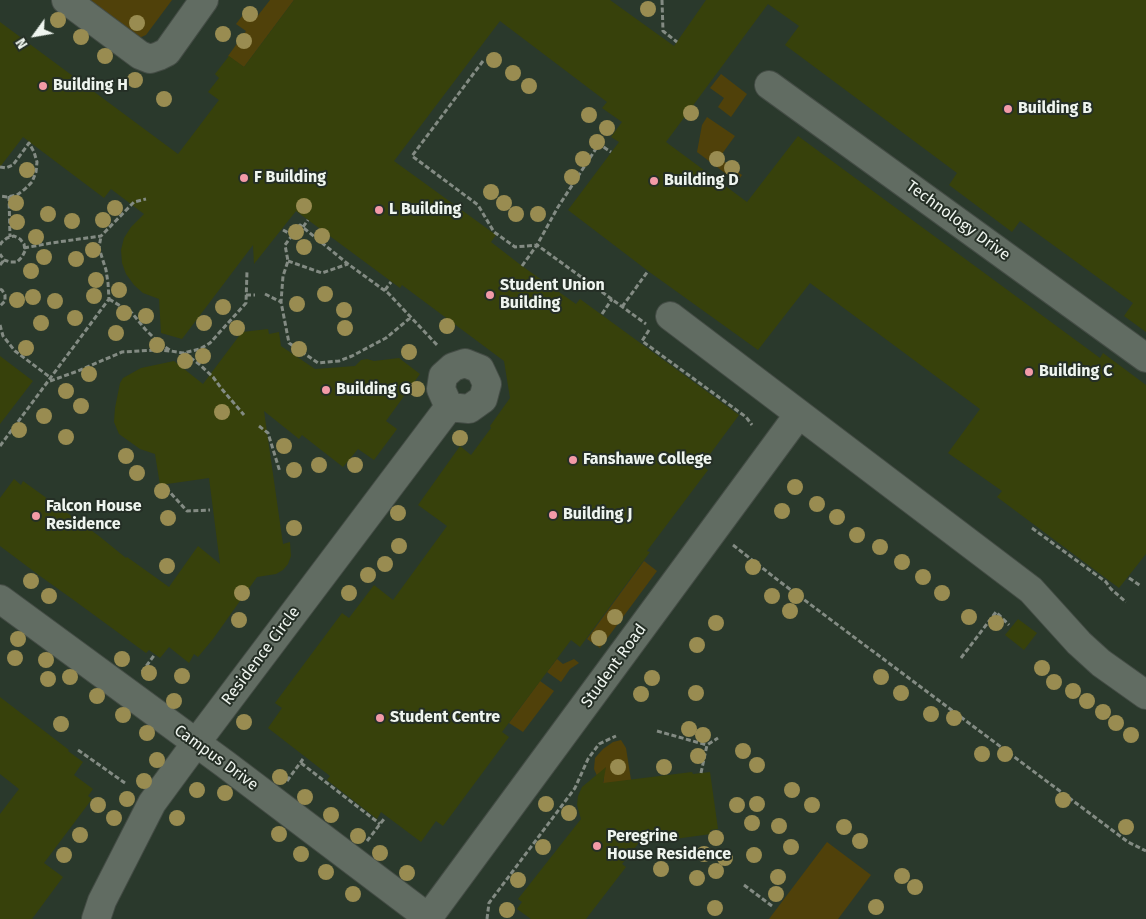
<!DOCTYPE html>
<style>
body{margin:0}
#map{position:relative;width:1146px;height:919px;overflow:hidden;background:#252f26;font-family:"Fira Sans",sans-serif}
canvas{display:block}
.north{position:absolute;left:10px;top:10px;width:50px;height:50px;-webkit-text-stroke:4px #252f26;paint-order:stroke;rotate:238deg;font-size:14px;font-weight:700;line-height:20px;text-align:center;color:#eff5ef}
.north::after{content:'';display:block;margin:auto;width:18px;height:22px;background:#eff5ef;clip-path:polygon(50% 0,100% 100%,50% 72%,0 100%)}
</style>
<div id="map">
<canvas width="1146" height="919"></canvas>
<div class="north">N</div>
</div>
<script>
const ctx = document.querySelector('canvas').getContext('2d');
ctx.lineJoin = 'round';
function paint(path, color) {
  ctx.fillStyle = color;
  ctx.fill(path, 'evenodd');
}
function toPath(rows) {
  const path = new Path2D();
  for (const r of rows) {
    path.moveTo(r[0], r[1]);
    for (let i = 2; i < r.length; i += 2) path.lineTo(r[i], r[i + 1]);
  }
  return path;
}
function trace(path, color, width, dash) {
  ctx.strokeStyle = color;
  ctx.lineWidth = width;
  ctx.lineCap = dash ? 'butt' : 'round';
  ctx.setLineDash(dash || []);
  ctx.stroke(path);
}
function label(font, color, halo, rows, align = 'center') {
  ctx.font = font + ' "Fira Sans",sans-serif';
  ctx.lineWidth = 4;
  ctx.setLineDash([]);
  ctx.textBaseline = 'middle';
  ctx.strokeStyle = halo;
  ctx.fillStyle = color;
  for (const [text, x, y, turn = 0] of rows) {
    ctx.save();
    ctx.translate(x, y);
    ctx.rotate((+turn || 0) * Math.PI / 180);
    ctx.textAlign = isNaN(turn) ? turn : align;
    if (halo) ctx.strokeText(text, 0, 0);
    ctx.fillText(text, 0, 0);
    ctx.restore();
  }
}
paint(toPath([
 [0,0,1146,0,1146,919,0,919]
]), '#2a392c');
paint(toPath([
 [89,0,172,0,146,35,139,38],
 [270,0,294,0,244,67,228,56,246,31,236,24,246,11,256,18],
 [721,74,747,94,731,117,718,107,724,98,710,88],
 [707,117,735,136,719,158,742,175,737,182,697,152,702,125],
 [644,561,657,571,600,648,587,639],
 [557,659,563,664,574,659,579,663,570,669,561,682,547,672],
 [540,681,554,691,523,732,509,723],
 [621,740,626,748,631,780,603,784,604,778,598,778,594,769,595,758,603,749,613,742],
 [827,842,871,875,838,919,769,919]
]), '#50410a');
paint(toPath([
 [294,0,610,0,674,46,706,0,1146,0,1146,332,1124,316,1133,303,1020,221,1012,232,949,185,957,173,785,45,799,26,768,4,666,142,747,202,798,136,1100,358,1103,353,1146,385,1146,554,1119,588,997,497,1002,491,948,453,980,409,810,283,758,350,648,271,568,210,619,142,611,137,622,122,602,108,607,102,500,21,394,161,496,235,491,242,522,266,576,304,580,299,739,415,702,465,708,470,647,551,650,552,580,647,571,640,502,732,509,737,443,826,436,821,421,842,381,812,377,819,327,780,330,776,268,728,282,708,275,703,342,613,349,618,374,585,393,600,447,526,418,505,460,446,471,455,491,428,490,426,510,398,504,361,402,285,400,288,296,211,254,264,253,245,182,339,161,333,159,299,143,293,134,285,126,274,122,263,121,250,124,238,131,227,144,214,111,189,104,198,23,137,0,167,0,22,178,154,219,100,208,92,219,78,215,74,229,56,244,67],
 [268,329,269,334,279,332,281,346,315,369,355,366,361,360,367,359,374,361,399,358,420,374,386,421,397,429,374,460,358,449,343,467,302,435,299,439,264,411,283,544,290,542,291,556,288,564,283,570,276,574,257,577,213,639,198,657,194,654,189,663,169,647,160,658,149,650,146,653,75,601,40,576,0,546,0,498,14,479,21,485,23,481,99,536,126,558,127,557,169,587,198,546,220,564,209,478,160,485,155,454,140,449,119,434,114,422,115,408,120,383,123,378,141,368,174,361,203,384,242,332],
 [0,356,33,381,0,424],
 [1018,619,1037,633,1024,650,1005,635],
 [0,697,69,750,68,751,83,762,74,775,93,789,88,796,92,799,44,863,63,877,32,919,0,919,0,814,19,789,0,774],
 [606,767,603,783,692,772,693,774,710,772,718,829,710,830,711,834,638,844,622,864,626,867,586,919,531,919,517,909,522,902,518,899,581,819,577,805,578,796,582,787]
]), '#37410b');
const minor = toPath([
 [66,0,140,55,150,59,159,56,167,52,204,0],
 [769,85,1146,358],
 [670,316,1031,590,1079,643,1101,663,1146,695],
 [0,599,225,764,430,919],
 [428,918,799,414],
 [96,919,102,901,152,803,196,743,449,407,469,409,483,399,487,384,480,369,465,363,453,367,443,376,441,389,449,407]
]);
trace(minor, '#444c45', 30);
trace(toPath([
 [662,0,663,31,677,42],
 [483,61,412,156,478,205,494,232,515,247,537,245,646,324],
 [0,167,6,168,13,165,29,143,34,152,37,162,36,172,32,182,25,189,17,195,7,197,0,196],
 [9,196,10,237],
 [303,227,308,220],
 [283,230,292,235],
 [0,245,2,242,7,238,14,236,20,239,24,244,25,251,22,257,17,262,10,262,4,260,0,254],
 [24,248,51,243,101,236,134,202,146,199],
 [288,261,322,273,348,264],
 [0,265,4,260],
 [522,266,537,245,558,207,599,144,611,152],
 [0,289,2,290,5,295,5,301,0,306],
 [385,290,391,282],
 [265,294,281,302],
 [246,295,255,295],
 [109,299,132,313,145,329,157,341,171,351,183,353,200,349,210,343,246,303,247,271],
 [622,307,648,271],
 [602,314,612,299],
 [410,318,386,338,352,356,339,361,318,363,289,343,281,302,283,276,288,261,285,245,300,225,348,264,388,293,438,346],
 [0,325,3,336,15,351,51,378],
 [649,330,642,341,746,417,752,425],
 [184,353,199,364,213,377,221,388,244,415],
 [50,381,78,371,122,352,156,350,170,351],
 [259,426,268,433,280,472],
 [0,446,109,299,108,283,106,270,99,248,101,236],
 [166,488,187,511,210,510],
 [1032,528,1106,582,1111,589,1126,602],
 [733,545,779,581,1128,842,1146,851],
 [1129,578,1141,586],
 [961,658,996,612,1009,625],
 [142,672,155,654],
 [657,731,707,745],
 [78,750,125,783],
 [301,763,380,824],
 [701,773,707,745,718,738],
 [287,781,303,759],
 [367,841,384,819],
 [744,885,772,906],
 [487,919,489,903,575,788,588,759,599,744,616,736]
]), '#838b83', 3, [5, 2.5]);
trace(minor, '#616c62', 28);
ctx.fillStyle = '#998c51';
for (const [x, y] of [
 [648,9],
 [250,14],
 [58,20],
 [137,23],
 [223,34],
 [81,37],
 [244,41],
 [105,56],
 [494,60],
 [513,73],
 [135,80],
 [529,86],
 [164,99],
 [691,113],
 [589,115],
 [607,128],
 [597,142],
 [583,159],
 [717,159],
 [732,168],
 [27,170],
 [572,177],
 [491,192],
 [16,203],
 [504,203],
 [304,206],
 [115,208],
 [48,214],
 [516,214],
 [538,214],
 [103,220],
 [72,221],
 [17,222],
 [296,232],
 [322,236],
 [36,237],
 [304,247],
 [93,250],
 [44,257],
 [76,259],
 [31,271],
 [96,280],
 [119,290],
 [325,294],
 [94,296],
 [33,297],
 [17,300],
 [55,301],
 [297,304],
 [223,307],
 [344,310],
 [124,313],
 [146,316],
 [75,318],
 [41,323],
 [204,323],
 [447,326],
 [237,328],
 [345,328],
 [116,333],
 [157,345],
 [26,348],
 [299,349],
 [409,352],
 [203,356],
 [185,361],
 [89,374],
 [417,389],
 [66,391],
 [81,406],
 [222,412],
 [44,416],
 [19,430],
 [66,437],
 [460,438],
 [284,446],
 [126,456],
 [319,465],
 [355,465],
 [294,470],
 [137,473],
 [795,487],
 [162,491],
 [817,504],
 [782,511],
 [398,513],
 [837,517],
 [168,518],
 [294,528],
 [857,535],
 [399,546],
 [880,547],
 [902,562],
 [385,564],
 [167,566],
 [753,567],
 [368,575],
 [923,577],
 [31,581],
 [242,593],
 [349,593],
 [942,593],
 [49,596],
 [772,596],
 [796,596],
 [790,611],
 [615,617],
 [969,617],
 [239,620],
 [716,623],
 [996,623],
 [599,638],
 [18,639],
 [697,645],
 [15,658],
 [122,659],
 [46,660],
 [1042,668],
 [149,673],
 [182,676],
 [70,677],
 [881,677],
 [652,678],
 [48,679],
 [1054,682],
 [1073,691],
 [696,693],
 [901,693],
 [641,694],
 [97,696],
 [174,701],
 [1087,701],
 [1103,712],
 [931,714],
 [123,715],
 [954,718],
 [244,722],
 [1116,723],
 [61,724],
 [689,729],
 [147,733],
 [703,735],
 [1131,735],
 [743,751],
 [982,754],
 [1005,754],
 [698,756],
 [157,760],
 [757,765],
 [618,767],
 [664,767],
 [280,777],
 [144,781],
 [197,790],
 [792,790],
 [225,793],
 [305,797],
 [127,799],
 [1063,800],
 [546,804],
 [757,804],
 [98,805],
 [737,805],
 [812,805],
 [569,813],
 [331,815],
 [114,818],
 [177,818],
 [752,823],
 [779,826],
 [844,827],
 [1126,827],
 [279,834],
 [80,835],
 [358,836],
 [716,838],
 [860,841],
 [543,847],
 [791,847],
 [380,853],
 [301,854],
 [704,854],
 [64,855],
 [754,855],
 [725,858],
 [661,869],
 [716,871],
 [326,872],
 [407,873],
 [902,876],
 [778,877],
 [697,878],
 [518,880],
 [915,887],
 [353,894],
 [776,894],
 [876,907],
 [715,908],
 [507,910]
]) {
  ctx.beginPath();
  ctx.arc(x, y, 8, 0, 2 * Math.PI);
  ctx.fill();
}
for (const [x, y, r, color] of [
 [43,86,5,"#f39aa8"],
 [1008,109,5,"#f39aa8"],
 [244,178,5,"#f39aa8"],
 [654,181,5,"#f39aa8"],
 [379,210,5,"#f39aa8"],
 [490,295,5,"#f39aa8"],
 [1029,372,5,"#f39aa8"],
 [326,390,5,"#f39aa8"],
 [573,460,5,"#f39aa8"],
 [553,515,5,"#f39aa8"],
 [36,516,5,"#f39aa8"],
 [380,718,5,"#f39aa8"],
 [597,846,5,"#f39aa8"]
]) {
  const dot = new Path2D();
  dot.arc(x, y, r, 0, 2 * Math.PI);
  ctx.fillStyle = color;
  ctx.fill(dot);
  trace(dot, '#252f26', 2);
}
label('bold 16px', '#eff5ef', '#252f26', [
 ["Building H",53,86],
 ["Building B",1018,109],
 ["F Building",254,178],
 ["Building D",664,181],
 ["L Building",389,210],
 ["Student Union",500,286],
 ["Building",500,304],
 ["Building C",1039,372],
 ["Building G",336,390],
 ["Fanshawe College",583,460],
 ["Falcon House",46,507],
 ["Residence",46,525],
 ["Building J",563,515],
 ["Student Centre",390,718],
 ["Peregrine",607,837],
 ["House Residence",607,855]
], 'left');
label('16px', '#eff5ef', '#252f26', [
 ["Technology Drive",958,221,36],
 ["Residence Circle",261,656,-53],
 ["Student Road",614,666,-54],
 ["Campus Drive",216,758,36]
]);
</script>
